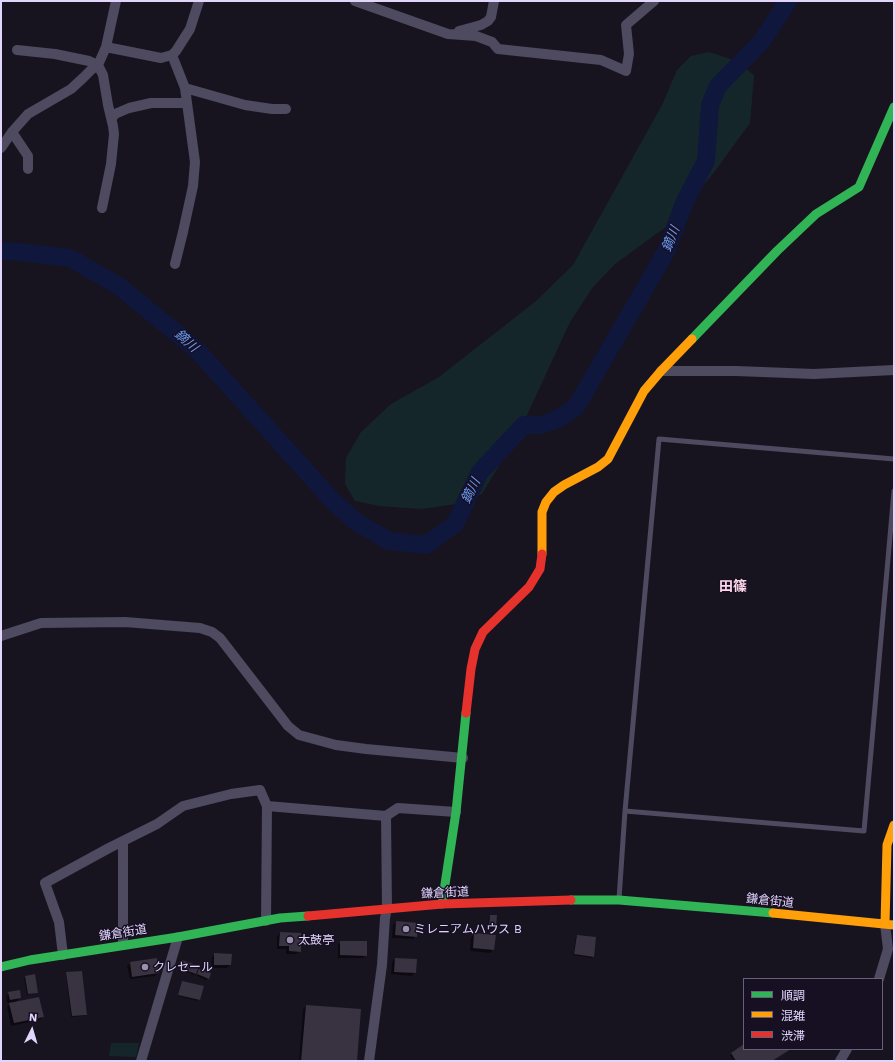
<!DOCTYPE html>
<meta charset="utf-8">
<style>
body{margin:0}
#map{position:relative;width:895px;height:1062px;overflow:hidden;background:#18141f;font-family:"Work Sans","Noto Sans JP",sans-serif}
canvas{display:block}
.frame{position:absolute;inset:0;border:2px solid #e1d5fc;pointer-events:none}
.legend{position:absolute;left:743px;top:978px;width:140px;height:72px;box-sizing:border-box;background:#171023;border:1px solid #685f7a;margin:0;padding:5px 7px;list-style:none;font-size:12px;color:#e1d5fc}
.legend li{display:flex;align-items:center;gap:8px;height:20px}
.legend b{width:20px;border:1px solid #685f7a}
.north{position:absolute;left:12px;top:1010px;width:40px;height:40px;-webkit-text-stroke:3px #171023;paint-order:stroke;rotate:5deg;font-size:11px;font-weight:700;line-height:16px;text-align:center;color:#e1d5fc}
.north::after{content:'';display:block;margin:auto;width:14px;height:18px;background:#e1d5fc;clip-path:polygon(50% 0,100% 100%,50% 72%,0 100%)}
</style>
<div id="map">
<canvas width="895" height="1062"></canvas>
<div class="frame"></div>
<ul class="legend">
<li><b style="height:5px;background:#30b455"></b>順調</li>
<li><b style="height:5px;background:#ff9f0a"></b>混雑</li>
<li><b style="height:5px;background:#e5322d"></b>渋滞</li>
</ul>
<div class="north">N</div>
</div>
<script>
const ctx = document.querySelector('canvas').getContext('2d');
ctx.lineJoin = 'round';
function paint(path, color) {
  ctx.fillStyle = color;
  ctx.fill(path, 'evenodd');
}
function toPath(rows) {
  const path = new Path2D();
  for (const r of rows) {
    path.moveTo(r[0], r[1]);
    for (let i = 2; i < r.length; i += 2) path.lineTo(r[i], r[i + 1]);
  }
  return path;
}
function trace(path, color, width, dash) {
  ctx.strokeStyle = color;
  ctx.lineWidth = width;
  ctx.lineCap = dash ? 'butt' : 'round';
  ctx.setLineDash(dash || []);
  ctx.stroke(path);
}
function label(font, color, halo, rows, align = 'center') {
  ctx.font = font + ' "Work Sans","Noto Sans JP",sans-serif';
  ctx.lineWidth = 3;
  ctx.setLineDash([]);
  ctx.textBaseline = 'middle';
  ctx.strokeStyle = halo;
  ctx.fillStyle = color;
  for (const [text, x, y, turn = 0] of rows) {
    ctx.save();
    ctx.translate(x, y);
    ctx.rotate((+turn || 0) * Math.PI / 180);
    ctx.textAlign = isNaN(turn) ? turn : align;
    if (halo) ctx.strokeText(text, 0, 0);
    ctx.fillText(text, 0, 0);
    ctx.restore();
  }
}
paint(toPath([
 [709,52,736,61,754,75,750,123,715,171,674,221,615,264,593,287,570,322,521,428,482,494,456,504,421,509,380,506,355,501,345,484,346,458,361,432,391,404,439,377,485,341,536,301,573,265,662,105,677,70,691,56],
 [111,1043,139,1043,136,1057,109,1056]
]), '#15262b');
paint(toPath([
 [490,916,495,927,494,928,488,928,489,917],
 [396,922,416,936,413,939,392,938,393,925],
 [280,933,300,951,296,954,286,954,286,949,277,949,277,936],
 [474,934,493,950,490,953,470,951,471,938],
 [577,936,593,956,592,958,573,955,576,937],
 [341,942,366,955,363,958,338,958,338,945],
 [215,954,231,955,230,965,227,968,211,968,212,957],
 [395,959,415,972,412,976,391,974,392,962],
 [131,963,158,972,155,976,130,979,127,966],
 [181,963,196,974,194,975,179,969],
 [198,971,208,978,206,980,197,976],
 [67,973,86,1014,85,1016,71,1017,66,975],
 [25,977,36,992,35,993,27,995,24,978],
 [182,982,202,987,198,1001,178,996],
 [9,993,20,998,15,1003,43,1017,40,1020,11,1026,7,1007,12,1002,7,1003,6,996],
 [306,1006,356,1061,299,1061,303,1009],
 [744,1045,744,1049,790,1049,771,1061,734,1061,730,1055]
]), '#0007');
trace(toPath([
 [1,251,20,252,70,258,119,286,197,350,332,500,355,521,389,541,426,545,455,524,480,472,524,425,541,425,558,419,576,407,666,252,685,201,706,161,710,105,718,86,762,41,788,1]
]), '#0f173c', 18);
paint(toPath([
 [490,915,497,915,496,927,489,927],
 [396,921,418,923,417,937,395,935],
 [280,932,301,933,301,952,289,951,289,946,279,946],
 [474,933,496,935,494,950,473,948],
 [577,935,596,937,594,957,574,954],
 [340,941,367,941,367,956,340,955],
 [214,953,232,954,231,965,214,965],
 [157,958,159,973,132,977,130,962],
 [395,958,417,959,416,973,394,972],
 [182,960,199,966,196,974,179,968],
 [199,969,211,973,209,979,197,974],
 [82,971,87,1015,72,1016,66,972],
 [35,974,38,993,28,994,25,976],
 [182,981,204,986,200,1000,178,995],
 [20,990,21,998,10,1000,8,992],
 [39,997,44,1017,14,1023,9,1003],
 [306,1005,361,1009,357,1061,301,1061],
 [744,1044,744,1049,791,1049,772,1061,736,1061,731,1053]
]), '#383241');
trace(toPath([
 [625,811,864,831,894,491],
 [619,899,625,811,659,439,894,459]
]), '#4e4a5f', 5);
trace(toPath([
 [355,1,448,34,476,36,492,42,498,49,601,60,626,71,629,54,626,25,654,1],
 [459,31,481,25,488,21,491,17,494,1],
 [106,47,161,58,172,55,176,51,190,29,199,1],
 [17,50,55,54,89,61,98,65,103,75,108,105,113,126,114,134,111,164,102,208],
 [172,55,185,88,195,162,193,186,183,232,175,264],
 [185,88,245,105,272,109,286,109],
 [112,118,115,114,129,108,151,103,187,103],
 [12,132,28,156,28,169],
 [1,148,12,132,28,114,71,89,83,78,91,70,98,65,106,47,116,1],
 [661,371,736,371,814,374,894,370],
 [1,636,41,623,125,622,200,628,212,632,220,638,288,726,299,735,336,745,366,749,463,758],
 [123,841,123,945],
 [266,921,267,806],
 [63,955,59,922,45,883,109,848,157,824,183,806,231,794,260,790,267,806,386,816],
 [879,979,888,949,885,924],
 [141,1061,178,937],
 [369,1061,382,965,385,918,387,908,386,816,398,808,456,812],
 [840,1061,847,1049]
]), '#4e4a5f', 10);
trace(toPath([
 [692,339,777,251,816,214,859,187,894,107],
 [571,900,619,900,773,913],
 [442,904,456,812,466,713],
 [1,967,30,960,178,937,280,918,308,916]
]), '#30b455', 9);
trace(toPath([
 [542,554,542,512,546,502,554,492,564,485,598,467,608,459,644,391,661,371,692,339],
 [773,913,894,925],
 [885,924,887,845,894,825]
]), '#ff9f0a', 9);
trace(toPath([
 [466,713,471,669,475,649,483,632,529,587,540,569,542,554],
 [308,916,442,904,571,900]
]), '#e5322d', 9);
for (const [x, y, r, color] of [
 [406,929,4,"#9b91af"],
 [290,940,4,"#9b91af"],
 [145,967,4,"#9b91af"]
]) {
  const dot = new Path2D();
  dot.arc(x, y, r, 0, 2 * Math.PI);
  ctx.fillStyle = color;
  ctx.fill(dot);
  trace(dot, '#171023', 1.5);
}
label('12px', '#e1d5fc', '#171023', [
 ["鎌倉街道",445,893,-3],
 ["鎌倉街道",770,901,6],
 ["鎌倉街道",123,933,-9]
]);
label('12px', '#e1d5fc', '#171023', [
 ["ミレニアムハウス B",414,929],
 ["太鼓亭",298,940],
 ["クレセール",153,967]
], 'left');
label('italic 13px', '#6b9cf4', '#171023', [
 ["鏑川",671,239,-68],
 ["鏑川",186,341,41],
 ["鏑川",471,491,-64]
]);
label('bold 14px', '#fcd7e8', '#171023', [
 ["田篠",733,587]
]);
</script>
